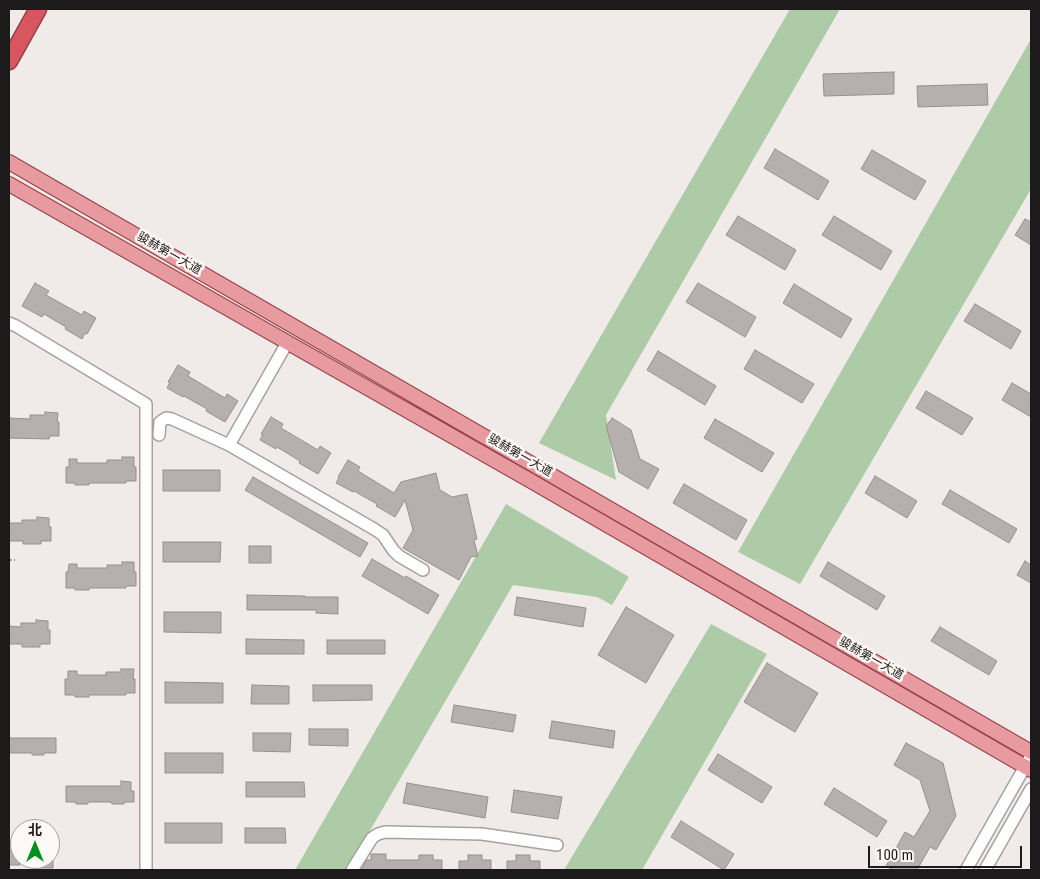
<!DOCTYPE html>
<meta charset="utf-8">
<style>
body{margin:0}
#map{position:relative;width:1040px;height:879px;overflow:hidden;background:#f0ebe9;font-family:"Roboto Condensed","Noto Sans SC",sans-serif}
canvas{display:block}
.frame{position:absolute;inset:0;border:10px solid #1c1a1a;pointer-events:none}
.north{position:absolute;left:10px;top:819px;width:50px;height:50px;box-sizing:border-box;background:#fef9f6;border:1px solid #a4a09e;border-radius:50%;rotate:0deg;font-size:14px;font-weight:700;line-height:20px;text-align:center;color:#1c1a1a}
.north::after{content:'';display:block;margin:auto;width:18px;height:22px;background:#039022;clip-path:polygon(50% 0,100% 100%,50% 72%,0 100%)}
.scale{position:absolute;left:868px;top:846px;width:154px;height:22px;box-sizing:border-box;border:2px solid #1c1a1a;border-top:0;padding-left:6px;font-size:15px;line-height:18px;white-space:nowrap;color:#1c1a1a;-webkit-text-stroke:4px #fef9f6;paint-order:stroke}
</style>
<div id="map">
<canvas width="1040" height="879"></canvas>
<div class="frame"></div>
<div class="north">北</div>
<div class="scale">100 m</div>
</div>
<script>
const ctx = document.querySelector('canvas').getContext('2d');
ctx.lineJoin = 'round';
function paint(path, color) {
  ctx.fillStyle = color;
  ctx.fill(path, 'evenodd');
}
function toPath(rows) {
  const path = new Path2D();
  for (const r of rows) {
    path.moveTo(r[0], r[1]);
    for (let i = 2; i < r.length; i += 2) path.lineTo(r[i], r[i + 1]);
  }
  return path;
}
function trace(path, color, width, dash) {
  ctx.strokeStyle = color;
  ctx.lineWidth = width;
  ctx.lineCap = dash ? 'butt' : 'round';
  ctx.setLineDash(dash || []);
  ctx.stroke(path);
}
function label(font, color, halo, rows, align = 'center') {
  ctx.font = font + ' "Roboto Condensed","Noto Sans SC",sans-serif';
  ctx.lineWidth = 5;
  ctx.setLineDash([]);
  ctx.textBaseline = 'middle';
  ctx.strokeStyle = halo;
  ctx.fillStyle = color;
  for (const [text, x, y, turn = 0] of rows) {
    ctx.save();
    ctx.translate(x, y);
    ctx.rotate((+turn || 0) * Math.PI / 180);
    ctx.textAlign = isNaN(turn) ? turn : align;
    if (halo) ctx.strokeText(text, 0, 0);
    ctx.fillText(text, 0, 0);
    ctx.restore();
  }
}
paint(toPath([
 [790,9,840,9,606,415,616,480,539,443],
 [1031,39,1031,189,800,584,738,552],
 [506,504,629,577,612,605,597,597,513,585,347,870,295,870],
 [711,624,767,654,642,870,564,870]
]), '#aecba7');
const building = toPath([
 [894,72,894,94,824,96,823,74,894,72],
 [987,84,988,105,918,107,917,86,987,84],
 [775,149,829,181,818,200,764,168,775,149],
 [872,150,926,181,915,200,861,169,872,150],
 [738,216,796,250,785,270,726,235,738,216],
 [834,216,892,251,881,270,822,235,834,216],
 [1025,219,1031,222,1031,245,1015,235,1025,219],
 [35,283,49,291,46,295,82,315,84,311,96,318,87,334,85,333,82,339,65,329,66,327,44,314,42,317,22,306,35,283],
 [698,283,756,317,745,337,686,302,698,283],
 [794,284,852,319,841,338,783,303,794,284],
 [975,304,1021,331,1011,349,964,321,975,304],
 [755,350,814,384,802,403,744,369,755,350],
 [658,351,716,386,705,405,647,370,658,351],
 [178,365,190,372,188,376,225,398,227,394,238,401,225,422,206,411,207,409,184,396,183,397,167,388,170,382,168,382,178,365],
 [1012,383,1031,394,1031,417,1002,400,1012,383],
 [926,391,973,418,962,435,916,408,926,391],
 [45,412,58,413,57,422,59,422,59,436,50,436,49,439,9,438,9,418,30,419,30,415,45,415,45,412],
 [271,417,283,424,281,428,318,450,320,446,331,453,318,474,299,463,300,461,277,447,276,449,260,440,263,434,261,434,271,417],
 [612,418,631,430,640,459,659,469,648,489,619,472,606,426,612,418],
 [715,419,774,453,762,472,704,438,715,419],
 [122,457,134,457,134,467,136,467,136,481,126,481,126,483,89,483,89,485,75,485,75,483,66,483,66,467,69,467,69,459,77,459,77,463,107,463,107,460,122,460,122,457],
 [348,460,360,467,358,471,394,493,401,482,436,473,440,490,452,497,467,494,477,539,474,540,478,556,471,557,459,580,403,548,413,530,405,500,395,517,376,506,377,504,354,491,353,492,336,483,339,478,338,477,348,460],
 [163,470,220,470,220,491,163,491,163,470],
 [875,476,917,501,907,518,865,493,875,476],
 [253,477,368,543,360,557,245,490,253,477],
 [684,484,747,520,736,540,673,503,684,484],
 [950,490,1017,529,1009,543,942,504,950,490],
 [37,517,49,518,49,527,51,527,51,541,41,541,41,544,23,544,23,541,9,541,9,523,22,523,22,520,37,520,37,517],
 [163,542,221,542,220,562,163,562,163,542],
 [249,546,271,546,271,563,249,563,249,546],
 [372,559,405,578,406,576,439,595,428,614,362,576,372,559],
 [1025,561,1031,565,1031,583,1017,575,1025,561],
 [122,562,134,562,134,572,136,572,136,586,126,586,126,588,89,588,89,590,75,590,75,588,66,588,66,572,68,572,69,564,77,564,77,568,107,568,107,565,122,565,122,562],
 [828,562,885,596,877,610,820,576,828,562],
 [247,595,305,596,305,597,338,597,338,614,316,613,316,610,247,610,247,595],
 [517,597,586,608,583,627,514,615,517,597],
 [626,607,674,635,646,683,598,655,626,607],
 [164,612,221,612,221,633,164,632,164,612],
 [36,620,48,621,48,630,50,630,50,644,40,644,40,647,22,647,22,644,9,644,9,626,21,627,21,623,36,623,36,620],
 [940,627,997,661,989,675,931,641,940,627],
 [246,639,304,640,304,654,246,654,246,639],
 [327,640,385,640,385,654,327,654,327,640],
 [767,663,818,693,795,732,744,702,767,663],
 [121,669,134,669,133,679,135,679,135,693,126,693,126,695,89,695,89,697,75,697,75,695,65,695,65,679,68,679,68,671,77,671,77,675,106,675,106,672,121,672,121,669],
 [165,682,223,683,223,703,165,703,165,682],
 [252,685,289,686,289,704,251,704,252,685],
 [313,685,372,685,372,700,313,701,313,685],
 [454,705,516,715,513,732,451,722,454,705],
 [552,721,615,731,613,748,549,738,552,721],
 [309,729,348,729,348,746,309,745,309,729],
 [253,733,291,733,290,752,253,751,253,733],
 [9,738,56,738,56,753,44,753,44,755,32,755,32,753,9,753,9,738],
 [906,743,943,763,956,816,936,850,930,847,917,870,893,870,886,866,905,832,914,837,930,811,920,780,894,765,906,743],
 [165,753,223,753,223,773,165,773,165,753],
 [718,754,772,787,762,803,708,770,718,754],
 [121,781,131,782,131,791,134,791,134,802,124,802,124,804,112,804,111,802,88,802,88,804,76,804,76,802,66,802,66,786,121,786,121,781],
 [246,782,304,782,305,797,246,797,246,782],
 [407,783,488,797,485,818,403,803,407,783],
 [834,788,887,821,877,837,824,804,834,788],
 [514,790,562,797,558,819,511,812,514,790],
 [681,821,734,854,724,870,671,837,681,821],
 [165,823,222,823,222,843,165,843,165,823],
 [245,828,285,828,286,843,245,843,245,828],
 [9,846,20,846,20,865,9,865,9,846],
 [371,854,386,854,386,860,419,860,419,855,433,855,433,860,442,860,442,870,362,870,362,868,367,860,371,860,371,854],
 [468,855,482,855,482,860,491,860,491,870,459,870,459,861,468,861,468,855],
 [516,855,530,855,530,861,540,861,540,870,507,870,507,861,516,861,516,855],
 [32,859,53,859,53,868,32,868,32,859]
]);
paint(building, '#b5b0ae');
trace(building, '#95908e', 1);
const minor = toPath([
 [9,323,16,326,146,404,146,870],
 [159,435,160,422,166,418,172,419,229,445,287,343],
 [229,445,374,529,383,535,393,550,399,556,423,570],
 [352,870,372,838,378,834,385,832,482,834,557,845],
 [966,870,1031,756],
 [985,870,1031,789]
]);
const major = toPath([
 [9,162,1031,752],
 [9,184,531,481,1031,770]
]);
const highway = toPath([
 [9,61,38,9]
]);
trace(minor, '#a6a2a0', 14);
trace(major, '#964148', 16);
trace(highway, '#964148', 19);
trace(toPath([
 [9,560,15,560]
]), '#8b8786', 2, [2.5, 2.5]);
trace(minor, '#fff', 11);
trace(major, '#e79aa0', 14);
trace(highway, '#d75660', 16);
label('12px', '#1c1a1a', '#fef9f6', [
 ["骏赫第一大道",169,254,30],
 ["骏赫第一大道",520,456,30],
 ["骏赫第一大道",871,659,30]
]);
</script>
